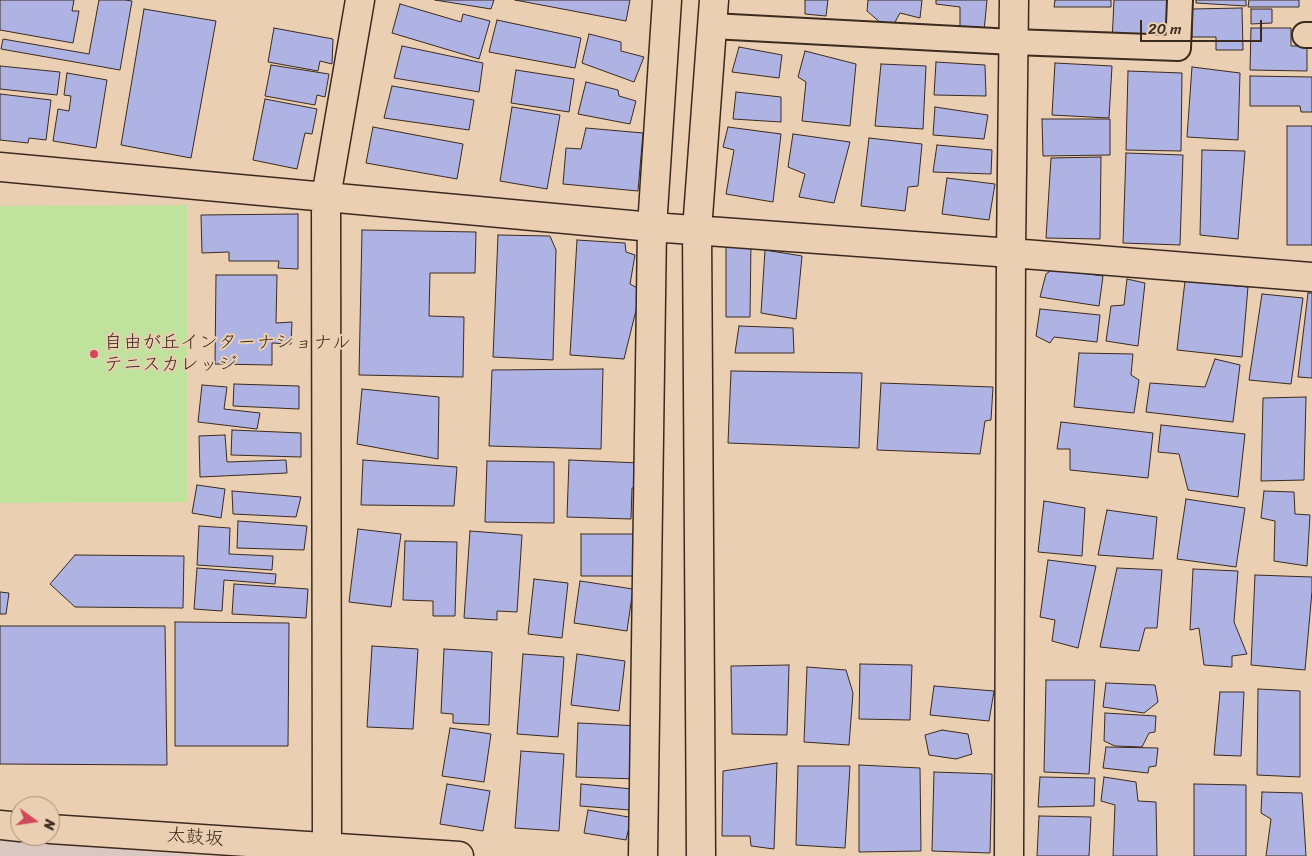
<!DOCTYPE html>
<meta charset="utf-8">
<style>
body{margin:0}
#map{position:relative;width:1312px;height:856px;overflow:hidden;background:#ebcfb2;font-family:Sriracha,sans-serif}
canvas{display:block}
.north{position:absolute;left:10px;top:796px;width:50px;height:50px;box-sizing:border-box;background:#ebcfb2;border:1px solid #a58d77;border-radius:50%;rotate:104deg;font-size:14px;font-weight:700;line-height:20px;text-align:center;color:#3b2a1e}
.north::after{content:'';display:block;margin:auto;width:18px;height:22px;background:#d1495b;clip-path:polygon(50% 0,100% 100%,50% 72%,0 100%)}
.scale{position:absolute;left:1140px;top:20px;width:122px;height:22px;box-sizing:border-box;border:2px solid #3b2a1e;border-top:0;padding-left:6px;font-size:15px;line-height:18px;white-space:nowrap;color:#3b2a1e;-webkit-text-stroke:4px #ebcfb2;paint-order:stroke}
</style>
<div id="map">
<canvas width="1312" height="856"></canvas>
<div class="north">N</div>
<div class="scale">20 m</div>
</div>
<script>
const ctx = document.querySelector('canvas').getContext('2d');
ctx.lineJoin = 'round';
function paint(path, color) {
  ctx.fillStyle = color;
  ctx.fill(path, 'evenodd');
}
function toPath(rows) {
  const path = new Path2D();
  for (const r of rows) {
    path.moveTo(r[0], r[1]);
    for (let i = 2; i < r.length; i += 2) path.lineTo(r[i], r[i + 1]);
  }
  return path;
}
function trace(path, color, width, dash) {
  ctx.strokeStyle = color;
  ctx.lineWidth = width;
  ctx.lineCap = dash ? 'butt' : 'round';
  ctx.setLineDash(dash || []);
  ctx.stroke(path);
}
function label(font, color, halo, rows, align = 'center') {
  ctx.font = font + ' Sriracha,"Klee One",sans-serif';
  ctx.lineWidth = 4;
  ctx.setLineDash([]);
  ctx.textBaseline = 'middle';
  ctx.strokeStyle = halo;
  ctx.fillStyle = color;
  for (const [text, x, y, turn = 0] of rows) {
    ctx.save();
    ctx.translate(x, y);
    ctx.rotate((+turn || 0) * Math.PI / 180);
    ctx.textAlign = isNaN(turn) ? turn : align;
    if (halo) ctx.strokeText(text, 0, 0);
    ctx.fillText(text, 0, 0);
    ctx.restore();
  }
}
paint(toPath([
 [0,840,207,856,0,856]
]), '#d9c7c1');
paint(toPath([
 [187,205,187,502,0,503,0,206]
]), '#bfe29c');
const building = toPath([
 [0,0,74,0,72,11,79,11,73,43,0,30,0,0],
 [99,0,125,0,132,1,120,70,1,49,3,39,89,54,99,0],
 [435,0,494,0,491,9,435,0],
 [515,0,630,0,626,21,515,0],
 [805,0,828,0,826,16,805,14,805,0],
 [868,0,922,0,920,18,900,13,894,24,882,24,867,11,868,0],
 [936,0,987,0,984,31,960,28,960,7,936,4,936,0],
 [1055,0,1111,0,1111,7,1054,7,1055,0],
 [1114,0,1175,0,1174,44,1112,42,1114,0],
 [1196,0,1246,0,1246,6,1196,3,1196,0],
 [1249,0,1299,0,1299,7,1248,7,1249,0],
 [400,4,461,22,463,14,490,21,479,59,392,33,400,4],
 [1242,8,1243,50,1216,50,1216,37,1192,37,1192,9,1242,8],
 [144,9,216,21,191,158,121,145,144,9],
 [1251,9,1272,9,1272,23,1251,24,1251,9],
 [497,20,581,38,575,68,489,52,497,20],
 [274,28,333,39,332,64,320,61,318,71,268,62,274,28],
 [1251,28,1291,28,1291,46,1307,46,1307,71,1250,70,1251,28],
 [589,34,621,42,621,51,644,57,634,82,582,63,589,34],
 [402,46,483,63,479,92,394,78,402,46],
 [739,47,782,55,779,78,732,72,739,47],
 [805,51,856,64,850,126,802,121,806,82,798,77,805,51],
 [936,62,985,65,986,96,934,95,936,62],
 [1055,63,1112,66,1109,118,1052,115,1055,63],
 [881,64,926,66,923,129,875,126,881,64],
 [271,65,329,74,325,97,317,95,315,105,265,96,271,65],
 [0,66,60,72,57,95,0,89,0,66],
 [1192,67,1240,73,1238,140,1187,137,1192,67],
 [516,70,574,79,569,112,511,103,516,70],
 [1128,71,1182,73,1181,151,1126,150,1128,71],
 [67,73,107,80,96,148,53,141,58,109,69,111,71,96,64,95,67,73],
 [1250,76,1312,77,1312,112,1301,112,1300,106,1250,106,1250,76],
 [586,82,618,90,619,96,636,101,630,124,578,114,586,82],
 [392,86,474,100,469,130,384,118,392,86],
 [736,92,781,97,781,122,733,119,736,92],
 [0,94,51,100,46,140,29,138,28,143,0,140,0,94],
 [265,99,317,109,312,134,305,133,297,169,253,160,265,99],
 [512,107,560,115,547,189,500,181,512,107],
 [935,107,988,115,984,139,933,135,935,107],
 [1042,119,1110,119,1110,155,1043,156,1042,119],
 [1287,126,1312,126,1312,245,1287,245,1287,126],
 [373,127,463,144,457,179,366,163,373,127],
 [728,127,781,134,773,202,726,194,734,150,723,147,728,127],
 [586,128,643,133,638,191,563,184,566,148,581,149,586,128],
 [793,134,850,142,834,203,799,197,805,174,788,167,793,134],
 [869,138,922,144,918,186,908,187,905,211,861,206,869,138],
 [937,145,992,150,991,174,933,172,937,145],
 [1202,150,1245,151,1238,239,1200,235,1202,150],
 [1126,153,1183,155,1180,245,1123,243,1126,153],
 [1101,157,1100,239,1046,238,1051,158,1101,157],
 [947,178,995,184,989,220,942,214,947,178],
 [298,214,298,269,278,268,279,261,229,261,229,252,202,253,201,215,298,214],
 [362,230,476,232,475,273,430,273,429,316,464,317,463,377,359,375,362,230],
 [498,235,550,236,556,250,553,360,493,357,498,235],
 [577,240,625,243,626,252,635,255,630,284,641,290,624,359,570,355,577,240],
 [726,243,751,243,750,317,726,317,726,243],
 [765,250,802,256,796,319,761,313,765,250],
 [1053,269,1103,276,1099,306,1040,297,1046,274,1053,269],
 [216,275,277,275,276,323,292,322,291,344,272,343,272,365,215,364,216,275],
 [1127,279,1145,283,1138,346,1106,341,1111,306,1124,305,1127,279],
 [1185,281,1248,287,1242,357,1177,350,1185,281],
 [1308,293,1312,293,1312,378,1298,377,1308,293],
 [1262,294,1303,298,1291,384,1249,380,1262,294],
 [1040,309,1100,315,1097,342,1054,337,1050,343,1036,336,1040,309],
 [739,326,793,328,794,353,735,353,739,326],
 [1079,353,1133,354,1131,375,1139,380,1134,413,1074,407,1079,353],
 [1215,359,1240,365,1233,422,1146,412,1150,383,1205,387,1215,359],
 [603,369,601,449,489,446,492,370,603,369],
 [731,371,862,373,859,448,728,443,731,371],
 [881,383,993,387,991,420,985,421,980,454,877,450,881,383],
 [234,384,299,386,299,409,233,406,234,384],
 [202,385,227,387,224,409,260,413,257,429,198,422,202,385],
 [362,389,439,397,438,459,357,444,362,389],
 [1306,397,1304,480,1261,481,1263,398,1306,397],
 [1061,422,1153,433,1148,478,1070,470,1070,449,1057,449,1061,422],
 [1161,425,1245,434,1238,497,1188,490,1179,454,1158,452,1161,425],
 [232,430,301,433,301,457,231,455,232,430],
 [225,435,227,462,286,460,287,473,200,477,199,436,225,435],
 [363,460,457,467,454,506,361,505,363,460],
 [569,460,640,463,640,488,632,488,631,519,567,517,569,460],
 [487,461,554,462,554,523,485,522,487,461],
 [197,485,225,489,221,518,192,513,197,485],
 [232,491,301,497,296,517,233,514,232,491],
 [1264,491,1294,492,1295,514,1310,515,1307,566,1274,561,1275,521,1261,518,1264,491],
 [1186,499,1245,508,1236,567,1177,559,1186,499],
 [1044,501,1085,508,1082,556,1038,552,1044,501],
 [1107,510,1157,517,1153,559,1098,555,1107,510],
 [238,521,307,526,304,550,237,548,238,521],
 [199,526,230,528,229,554,273,556,272,570,197,565,199,526],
 [358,529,401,534,391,607,349,602,358,529],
 [470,531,522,535,517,612,497,611,497,620,464,618,470,531],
 [581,534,641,534,640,576,581,576,581,534],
 [405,541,457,542,455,616,433,616,433,601,403,600,405,541],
 [75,555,184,556,183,608,75,607,50,584,75,555],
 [1048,560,1096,566,1078,648,1052,641,1055,620,1040,617,1048,560],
 [197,568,276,574,275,584,224,580,222,611,194,609,197,568],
 [1117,568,1162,570,1157,628,1145,628,1139,651,1100,647,1117,568],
 [1193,569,1238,571,1234,622,1247,654,1232,656,1232,667,1204,665,1199,628,1190,630,1193,569],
 [1255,575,1312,577,1312,591,1305,670,1251,665,1255,575],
 [534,579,568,583,562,638,528,634,534,579],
 [580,581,633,589,627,631,574,623,580,581],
 [234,584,308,589,306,618,232,614,234,584],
 [0,592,9,593,6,614,0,614,0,592],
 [175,622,289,623,288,746,175,746,175,622],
 [0,626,165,626,167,765,0,764,0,626],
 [372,646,418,649,413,729,367,727,372,646],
 [444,649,492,652,489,725,453,723,453,714,441,713,444,649],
 [523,654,564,657,558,737,517,734,523,654],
 [577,654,625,661,619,711,571,705,577,654],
 [860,664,912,665,910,720,859,719,860,664],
 [789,665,787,735,732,734,731,666,789,665],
 [807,667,846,670,853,693,849,745,804,742,807,667],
 [1046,680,1095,680,1089,774,1044,772,1046,680],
 [1106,683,1155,685,1158,702,1144,713,1103,707,1106,683],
 [934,686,994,691,989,721,930,715,934,686],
 [1258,689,1300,691,1300,777,1257,775,1258,689],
 [1220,692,1244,692,1241,756,1214,755,1220,692],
 [1105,713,1156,716,1155,732,1149,733,1142,747,1115,746,1104,741,1105,713],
 [578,723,640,726,637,779,576,777,578,723],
 [450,728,491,734,484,782,442,776,450,728],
 [942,730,968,734,972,754,956,759,929,755,925,735,942,730],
 [1106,747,1158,748,1156,766,1149,767,1148,773,1103,768,1106,747],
 [521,751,564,754,559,831,515,828,521,751],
 [777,763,774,849,751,846,750,836,722,836,723,771,777,763],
 [859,765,920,768,921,851,859,852,859,765],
 [798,766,850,766,845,848,796,845,798,766],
 [934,772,992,774,990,853,932,851,934,772],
 [1040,777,1095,778,1094,806,1038,807,1040,777],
 [1104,777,1136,782,1138,801,1156,802,1157,856,1113,856,1115,805,1101,801,1104,777],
 [447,784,490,791,483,831,440,824,447,784],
 [581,784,632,789,630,810,580,806,581,784],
 [1194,784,1246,785,1246,856,1194,856,1194,784],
 [1262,792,1302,793,1306,856,1266,856,1271,819,1261,813,1262,792],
 [588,810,640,819,639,828,629,827,626,840,584,833,588,810],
 [1039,816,1091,817,1089,856,1037,856,1039,816]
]);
paint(building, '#aeb3e4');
trace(building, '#3b2a1e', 1);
const service = toPath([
 [712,26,1013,42,1178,48,1180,0],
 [1305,35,1312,35]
]);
const minor = toPath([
 [0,167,652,227,1011,253,1312,277],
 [0,825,20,827],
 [50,829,459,856],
 [327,847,326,197,360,0],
 [643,856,652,227,667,0],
 [701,856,697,230,714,0],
 [1009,856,1011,253,1014,0]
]);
trace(service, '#3b2a1e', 28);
trace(minor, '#3b2a1e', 31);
trace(service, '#ebcfb2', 24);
trace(minor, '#ebcfb2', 28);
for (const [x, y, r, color] of [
 [94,354,5,"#d1495b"]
]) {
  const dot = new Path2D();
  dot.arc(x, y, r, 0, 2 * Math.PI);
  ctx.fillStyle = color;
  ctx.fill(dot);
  trace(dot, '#ebcfb2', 2);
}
label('19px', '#3b2a1e', '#ebcfb2', [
 ["自由が丘インターナショナル",104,343],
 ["テニスカレッジ",104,365]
], 'left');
label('19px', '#3b2a1e', '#ebcfb2', [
 ["太鼓坂",195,838,4]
]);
</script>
